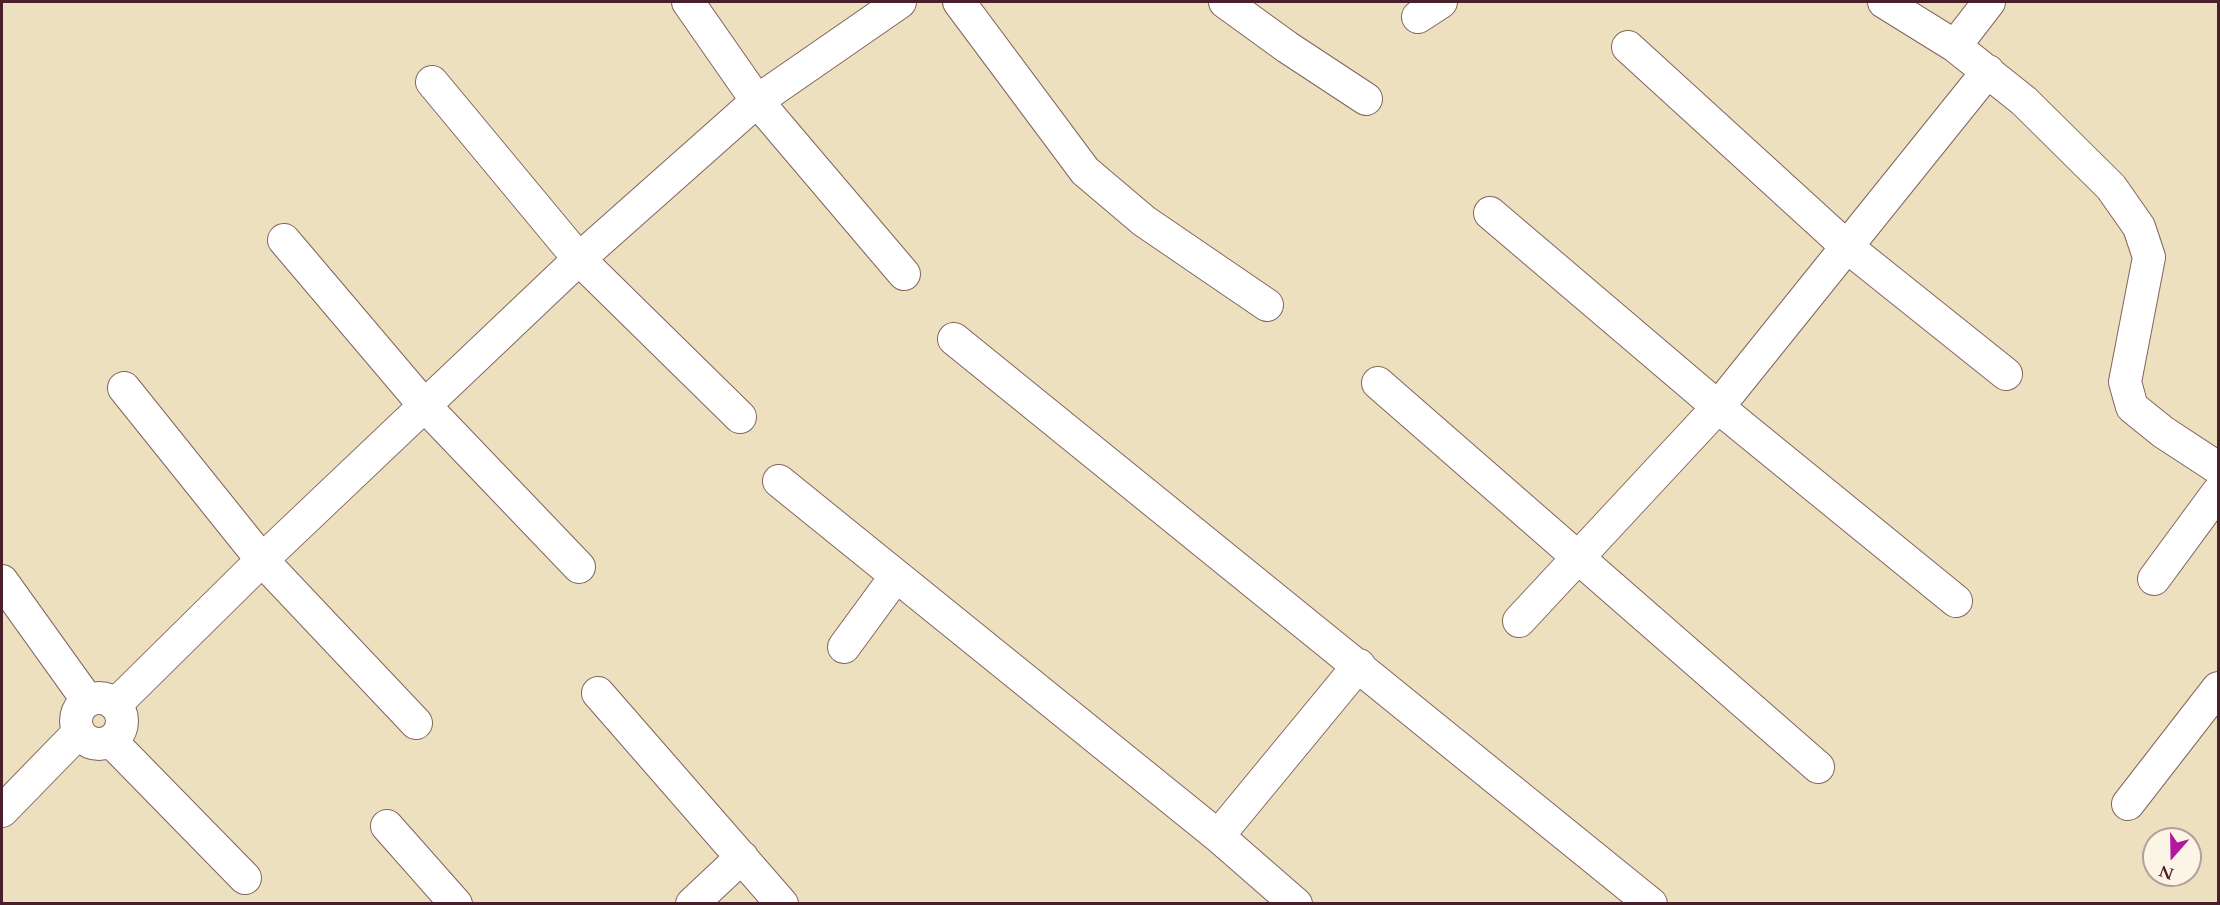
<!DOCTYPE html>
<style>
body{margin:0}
#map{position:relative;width:2220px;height:905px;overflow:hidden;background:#ece0bf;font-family:Cardo,serif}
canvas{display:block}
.frame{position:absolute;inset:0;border:3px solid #4a1f2b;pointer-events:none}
.north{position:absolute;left:2142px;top:827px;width:60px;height:60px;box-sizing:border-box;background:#fcf5e5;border:2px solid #b59f9b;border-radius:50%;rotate:200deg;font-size:16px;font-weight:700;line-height:24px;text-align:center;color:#4a1f2b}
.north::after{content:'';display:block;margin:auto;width:21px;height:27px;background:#b5179e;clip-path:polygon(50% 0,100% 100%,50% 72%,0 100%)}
</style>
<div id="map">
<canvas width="2220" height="905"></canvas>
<div class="frame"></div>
<div class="north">N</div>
</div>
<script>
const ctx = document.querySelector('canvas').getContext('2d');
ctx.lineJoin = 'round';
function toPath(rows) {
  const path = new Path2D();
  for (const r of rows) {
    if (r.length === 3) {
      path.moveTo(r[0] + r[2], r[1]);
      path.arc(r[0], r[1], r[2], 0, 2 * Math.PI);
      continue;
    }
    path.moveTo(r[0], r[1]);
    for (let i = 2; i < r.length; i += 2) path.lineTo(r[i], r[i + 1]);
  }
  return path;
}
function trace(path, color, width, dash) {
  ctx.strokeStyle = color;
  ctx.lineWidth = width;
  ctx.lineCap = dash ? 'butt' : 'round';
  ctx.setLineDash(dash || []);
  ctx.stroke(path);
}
const street = toPath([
 [688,2,757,101,904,274],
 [959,2,1085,171,1144,221,1267,305],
 [1225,2,1287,47,1366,99],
 [1884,2,1955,46,2024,101,2111,187,2139,227,2149,257,2125,382,2132,407,2163,432,2218,468],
 [1418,17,1441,2],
 [1955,46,1989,2],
 [1628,47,1846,246,2006,374],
 [432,82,579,259,740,417],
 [1490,213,1718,407,1956,601],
 [284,240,424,405,579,567],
 [954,339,1651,904],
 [1378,383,1818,767],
 [124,388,262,560,416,723],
 [779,481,1218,836,1296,904],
 [2154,579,2218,492],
 [2,581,88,701],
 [1519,621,1718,407,1988,71],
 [844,647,896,576],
 [598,693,782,904],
 [99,721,23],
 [115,705,262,560,579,259,757,101,900,2],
 [111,741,245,878],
 [2128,804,2218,688],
 [2,811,79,732],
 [387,826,456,904],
 [1218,836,1359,665],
 [692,904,742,857]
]);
trace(street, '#83635f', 34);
trace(street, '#fff', 32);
</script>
